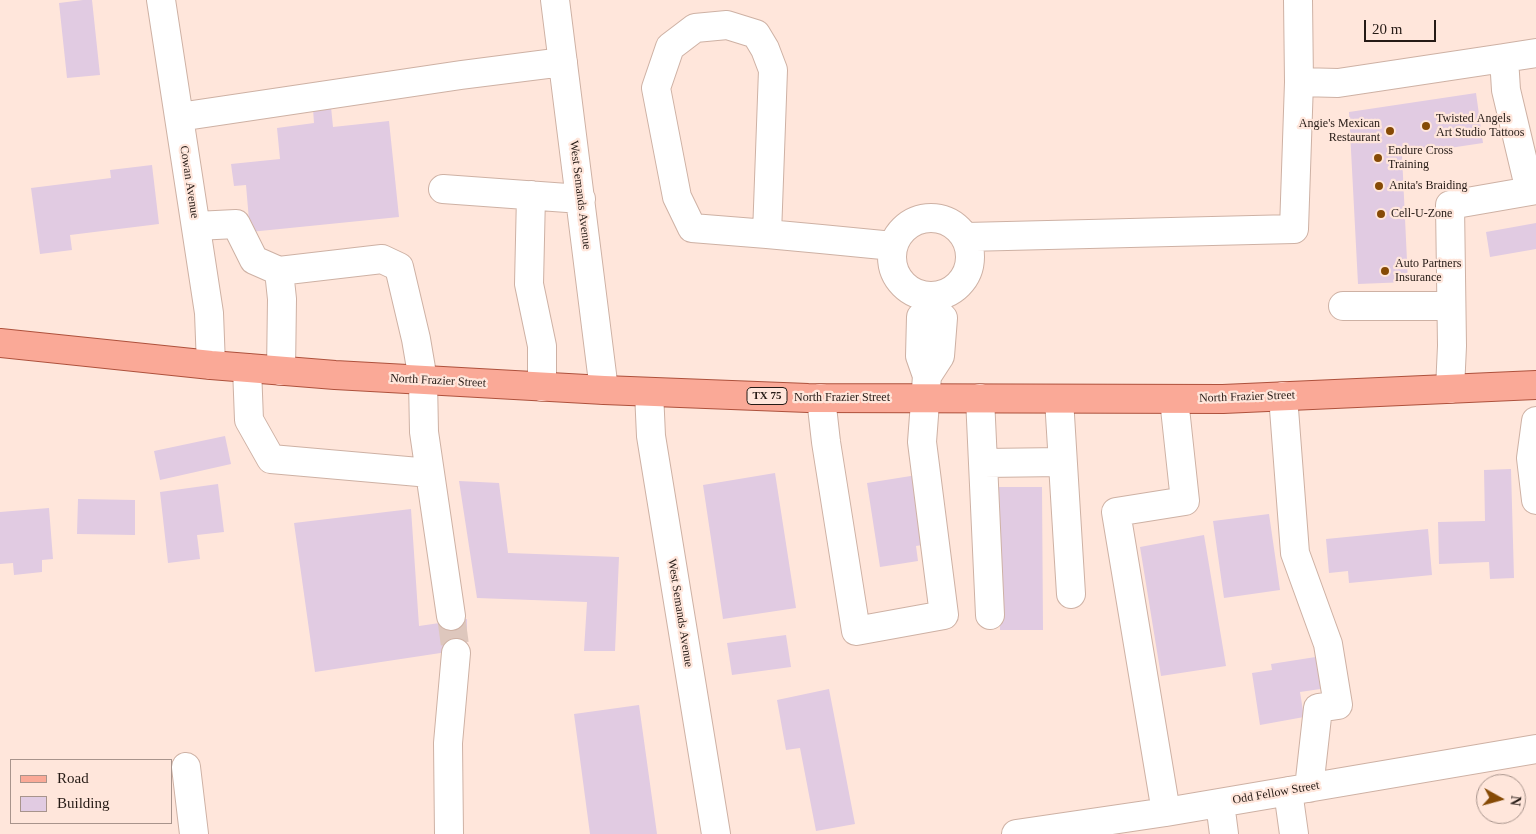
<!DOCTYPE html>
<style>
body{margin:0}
#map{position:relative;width:1536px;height:834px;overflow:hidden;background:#ffe6db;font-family:Georgia,serif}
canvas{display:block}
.legend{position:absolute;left:10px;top:759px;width:162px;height:65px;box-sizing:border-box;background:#ffe6db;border:1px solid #a8948c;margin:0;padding:6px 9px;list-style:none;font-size:15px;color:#251a15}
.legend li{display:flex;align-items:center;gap:10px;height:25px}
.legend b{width:25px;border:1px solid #a8948c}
.north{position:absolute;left:1476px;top:774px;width:50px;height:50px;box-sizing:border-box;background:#ffe6db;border:1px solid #a8948c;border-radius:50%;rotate:97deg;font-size:14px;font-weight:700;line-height:20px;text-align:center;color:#251a15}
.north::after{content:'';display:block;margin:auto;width:18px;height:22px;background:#864a05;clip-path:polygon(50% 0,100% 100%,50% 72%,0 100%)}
.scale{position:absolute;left:1364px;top:20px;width:72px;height:22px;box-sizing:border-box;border:2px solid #251a15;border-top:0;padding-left:6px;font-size:15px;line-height:18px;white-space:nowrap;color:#251a15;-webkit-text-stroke:4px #ffe6db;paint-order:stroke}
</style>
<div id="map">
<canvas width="1536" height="834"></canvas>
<ul class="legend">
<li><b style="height:6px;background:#faa997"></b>Road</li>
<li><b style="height:14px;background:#e1cbe2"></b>Building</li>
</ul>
<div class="north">N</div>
<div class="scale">20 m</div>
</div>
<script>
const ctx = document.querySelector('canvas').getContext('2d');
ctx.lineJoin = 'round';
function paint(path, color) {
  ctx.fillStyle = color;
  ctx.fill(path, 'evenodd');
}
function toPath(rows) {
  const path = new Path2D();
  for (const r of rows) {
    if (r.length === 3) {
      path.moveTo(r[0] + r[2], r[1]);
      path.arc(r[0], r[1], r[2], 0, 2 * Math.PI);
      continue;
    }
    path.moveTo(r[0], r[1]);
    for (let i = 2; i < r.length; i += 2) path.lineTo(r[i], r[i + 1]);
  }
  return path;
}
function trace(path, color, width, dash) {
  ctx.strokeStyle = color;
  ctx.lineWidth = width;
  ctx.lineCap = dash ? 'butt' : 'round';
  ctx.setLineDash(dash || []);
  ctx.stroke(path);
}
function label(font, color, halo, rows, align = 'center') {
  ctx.font = font + ' Georgia,serif';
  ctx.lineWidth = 4.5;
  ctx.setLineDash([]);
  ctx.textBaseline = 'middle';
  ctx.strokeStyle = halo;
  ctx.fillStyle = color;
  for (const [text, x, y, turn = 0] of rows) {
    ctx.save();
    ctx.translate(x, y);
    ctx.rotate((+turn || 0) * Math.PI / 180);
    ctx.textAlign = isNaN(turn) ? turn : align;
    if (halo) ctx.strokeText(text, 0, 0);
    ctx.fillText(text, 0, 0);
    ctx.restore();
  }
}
paint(toPath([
 [83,0,92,0,100,75,67,78,59,3],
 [1476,93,1483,143,1402,155,1408,282,1358,284,1349,112],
 [331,107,333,127,389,121,399,217,250,232,246,185,234,186,231,164,280,159,277,128,314,123,313,109],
 [152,165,159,224,70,235,72,250,40,254,31,188,111,178,110,170],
 [1536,223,1536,249,1490,257,1486,232],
 [225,436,231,464,160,480,154,451],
 [1511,469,1514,578,1490,579,1489,562,1439,564,1438,522,1485,521,1484,470],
 [775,473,796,608,723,619,703,485],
 [917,475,928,544,916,546,918,561,880,567,867,483],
 [459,481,499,483,508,553,619,557,615,651,584,651,587,602,477,598],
 [218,484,224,532,197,535,200,559,168,563,160,492],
 [999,487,1042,487,1043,630,1000,630],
 [78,499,135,500,135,535,77,534],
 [49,508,53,559,42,560,42,572,14,575,13,563,0,564,0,512],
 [411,509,419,626,467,619,467,649,315,672,294,523],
 [1269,514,1280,590,1224,598,1213,521],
 [1428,529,1432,575,1349,583,1348,571,1329,573,1326,539],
 [1204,535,1226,666,1161,676,1140,547],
 [786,635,791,667,732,675,727,643],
 [1322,656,1327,688,1300,692,1304,717,1260,725,1252,673,1272,670,1271,664],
 [829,689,855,824,816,831,800,748,786,750,777,700],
 [639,705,657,834,590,834,574,714]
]), '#e1cbe2');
trace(toPath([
 [451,616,456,653]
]), '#dec7bd', 28, [28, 14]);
const minor = toPath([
 [161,0,209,313,211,365],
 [555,0,604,390],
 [1299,82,1338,83,1504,58],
 [179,117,461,75,563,62],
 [443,189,581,199],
 [1530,191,1506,90,1504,58,1536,53],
 [531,195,529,284,542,346,542,387],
 [931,257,39],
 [196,226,236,224,254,260,279,271],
 [767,234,773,70,765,49,756,34,727,25,695,28,670,47,656,88,677,197,692,228,767,234,821,239,893,246],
 [966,237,1294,229,1299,82,1298,0],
 [1343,306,1451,306],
 [247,368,249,420,271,459,430,473],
 [281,371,282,299,279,271,382,259,399,267,416,339,423,380,424,432,451,616],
 [1450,389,1452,346,1450,205,1536,190],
 [649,392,651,436,716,834],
 [1283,396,1295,553,1328,644,1338,705,1318,708,1309,788],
 [821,398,826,442,856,631,944,615,922,442,927,376,920,356,921,317,933,308,943,318,940,356,927,376],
 [980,398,990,615],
 [1059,399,1071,594],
 [1536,421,1531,458,1536,500],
 [984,463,1062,462],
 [186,767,194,834],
 [1288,791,1294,834],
 [1220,803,1224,834],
 [1166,812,1116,512,1185,501,1174,399],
 [449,834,448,743,456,653],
 [1016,834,1166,812,1536,749]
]);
const major = toPath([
 [0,343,211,365,335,375,604,390,808,398,1223,399,1536,385]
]);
trace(minor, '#ceb1a4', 30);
trace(major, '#ae513c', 30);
trace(minor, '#fff', 28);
trace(major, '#faa997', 28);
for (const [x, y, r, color] of [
 [1426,126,5,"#864a05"],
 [1390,131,5,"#864a05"],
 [1378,158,5,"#864a05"],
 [1379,186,5,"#864a05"],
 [1381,214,5,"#864a05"],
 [1385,271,5,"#864a05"]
]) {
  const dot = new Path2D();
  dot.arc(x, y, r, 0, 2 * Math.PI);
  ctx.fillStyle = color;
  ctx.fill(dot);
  trace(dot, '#ffe6db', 2);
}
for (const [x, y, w] of [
 [767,396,40]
]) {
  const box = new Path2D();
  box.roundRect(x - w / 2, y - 8.5, w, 17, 4);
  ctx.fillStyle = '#ffe6db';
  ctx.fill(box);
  trace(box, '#251a15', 1);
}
label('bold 11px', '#251a15', null, [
 ["TX 75",767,396]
]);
label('12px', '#251a15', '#ffe6db', [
 ["Twisted Angels",1436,119],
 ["Art Studio Tattoos",1436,133],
 ["Angie's Mexican",1380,124,"right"],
 ["Restaurant",1380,138,"right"],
 ["Endure Cross",1388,151],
 ["Training",1388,165],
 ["Anita's Braiding",1389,186],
 ["Cell-U-Zone",1391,214],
 ["Auto Partners",1395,264],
 ["Insurance",1395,278]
], 'left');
label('12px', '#251a15', '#ffe6db', [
 ["Cowan Avenue",189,182,81],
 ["West Semands Avenue",580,195,83],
 ["North Frazier Street",438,381,3],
 ["North Frazier Street",1247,397,-2],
 ["North Frazier Street",842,398],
 ["West Semands Avenue",680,613,81],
 ["Odd Fellow Street",1276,793,-10]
]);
</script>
